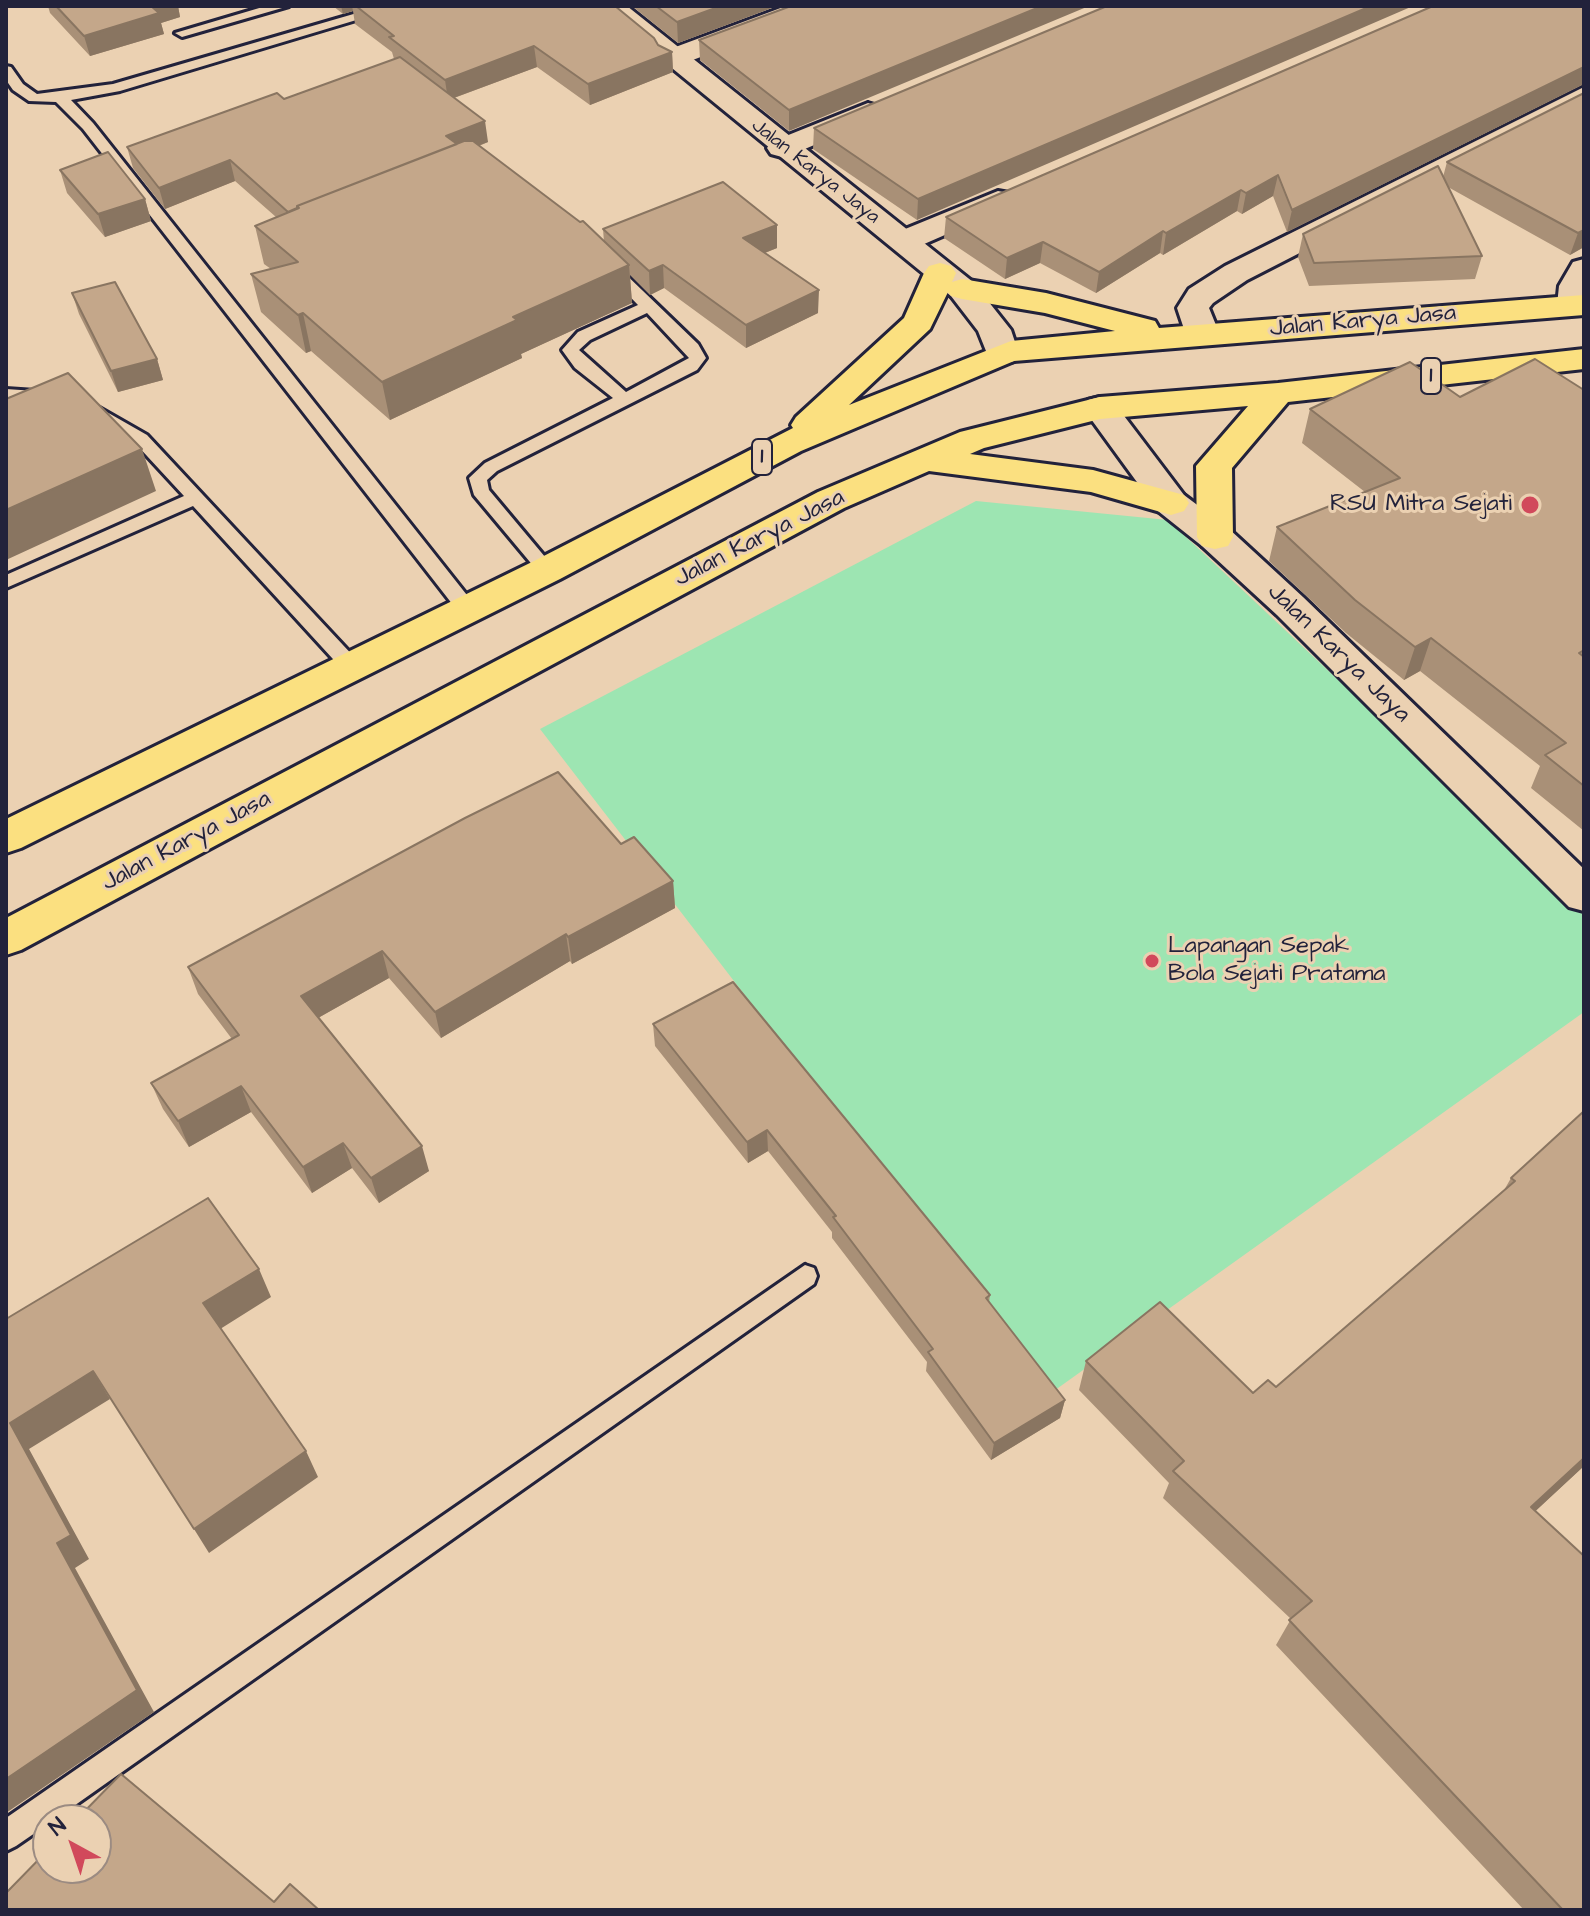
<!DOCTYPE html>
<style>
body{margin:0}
#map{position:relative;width:1590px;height:1916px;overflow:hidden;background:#ebd1b2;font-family:"Architects Daughter",sans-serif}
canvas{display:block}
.frame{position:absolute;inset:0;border:8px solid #22223b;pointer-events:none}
.north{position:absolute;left:32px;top:1804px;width:80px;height:80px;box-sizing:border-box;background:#ebd1b2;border:2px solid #9b8b82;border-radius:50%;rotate:320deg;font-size:22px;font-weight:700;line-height:32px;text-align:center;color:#22223b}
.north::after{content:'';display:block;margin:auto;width:28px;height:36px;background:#d1495b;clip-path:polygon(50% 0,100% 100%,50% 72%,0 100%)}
</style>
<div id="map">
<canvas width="1590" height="1916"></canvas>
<div class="frame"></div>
<div class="north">N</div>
</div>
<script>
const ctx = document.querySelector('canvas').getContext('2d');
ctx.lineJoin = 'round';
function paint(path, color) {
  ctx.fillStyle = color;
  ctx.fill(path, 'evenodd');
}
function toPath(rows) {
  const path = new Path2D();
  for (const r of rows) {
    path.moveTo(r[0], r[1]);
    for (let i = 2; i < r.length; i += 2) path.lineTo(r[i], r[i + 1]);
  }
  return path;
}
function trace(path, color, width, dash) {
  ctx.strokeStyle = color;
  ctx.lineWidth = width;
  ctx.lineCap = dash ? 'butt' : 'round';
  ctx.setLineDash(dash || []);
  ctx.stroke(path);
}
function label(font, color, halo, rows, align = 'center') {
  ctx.font = font + ' "Architects Daughter",sans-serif';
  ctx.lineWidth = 6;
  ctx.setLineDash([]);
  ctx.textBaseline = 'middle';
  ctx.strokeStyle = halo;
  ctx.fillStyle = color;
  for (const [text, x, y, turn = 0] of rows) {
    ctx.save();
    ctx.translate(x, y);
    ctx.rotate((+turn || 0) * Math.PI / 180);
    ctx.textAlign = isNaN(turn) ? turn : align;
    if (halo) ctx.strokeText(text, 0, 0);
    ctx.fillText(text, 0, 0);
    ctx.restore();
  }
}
paint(toPath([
 [976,501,1168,520,1584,911,1584,1012,1051,1393,540,729]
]), '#9de5b2');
const lane = toPath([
 [266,6,289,6,182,37,175,33,266,6],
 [381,6,403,6,120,91,71,100,93,123,474,604,476,609,467,615,460,614,83,129,56,102,29,101,13,90,6,80,6,66,11,67,23,84,37,94,113,84,381,6],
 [609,262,615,264,698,344,706,358,697,370,497,471,487,480,489,490,556,570,547,576,540,574,474,495,469,478,485,463,613,398,575,368,562,350,578,332,638,305,601,267,609,262],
 [647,313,689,358,626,392,579,350,590,340,647,313],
 [6,389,50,392,59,397,50,402,6,399,6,389],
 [91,403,147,435,357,660,360,665,357,670,343,670,193,506,6,588,6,575,184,496,135,443,85,412,82,408,85,404,91,403],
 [805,1265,814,1268,817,1276,814,1284,54,1820,48,1820,48,1824,16,1846,6,1851,6,1818,805,1265]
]);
const street = toPath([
 [786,6,825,6,821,12,682,64,672,67,662,64,658,58,662,52,786,6],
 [1584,87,1584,107,1247,280,1213,303,1209,308,1220,335,1215,342,1203,345,1191,342,1186,335,1177,308,1189,289,1225,266,1584,87],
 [868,103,878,106,883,112,878,118,793,154,782,157,771,154,767,148,771,142,868,103],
 [998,191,1009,193,1013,200,1009,207,915,248,904,250,893,248,888,241,893,234,998,191],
 [1584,259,1584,312,1573,315,1561,312,1557,305,1559,286,1573,262,1584,259]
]);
const secondary = toPath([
 [596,6,627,6,973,282,1011,330,1019,354,1014,361,1002,364,990,361,978,331,951,296,596,6],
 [1100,397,1112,400,1184,495,1228,528,1303,597,1584,869,1584,911,1569,907,1277,615,1202,546,1158,511,1083,408,1088,400,1100,397]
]);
const highway = toPath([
 [940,263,951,266,956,273,952,282,962,279,1046,293,1155,321,1159,328,1584,295,1584,315,1014,361,801,451,560,579,21,848,6,853,6,819,534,561,793,428,791,425,796,417,904,318,924,273,929,266,940,263],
 [948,292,951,296,962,299,1045,313,1115,331,1011,341,849,405,930,329,948,292],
 [1584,349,1584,369,1288,402,1232,468,1233,537,1228,546,1215,549,1202,546,1197,537,1196,466,1248,406,1100,419,984,448,970,454,1093,470,1184,495,1189,503,1184,511,1171,515,1091,492,929,471,844,508,21,950,6,955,6,918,818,492,960,432,1100,397,1278,383,1584,349]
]);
trace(lane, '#22223b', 6);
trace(street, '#22223b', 6);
trace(secondary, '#22223b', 6);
trace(highway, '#22223b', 6);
paint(lane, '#ebd1b2');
paint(street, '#ebd1b2');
paint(secondary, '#ebd1b2');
paint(highway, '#fbe080');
paint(toPath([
 [48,6,178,6,180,17,161,23,164,34,90,56,50,13],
 [333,6,615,6,658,45,672,52,673,72,590,105,537,67,454,98,488,142,479,146,604,242,603,229,777,248,765,253,818,313,746,348,664,288,650,295,630,275,632,303,521,354,522,358,390,420,311,351,306,353,261,312,251,274,271,269,264,264,255,226,276,217,235,181,165,209,133,168,127,147,284,99,394,59,392,52,355,24,353,11,343,14],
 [632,6,777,6,678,43],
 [791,6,789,131,700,60,699,40],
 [1107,6,917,220,813,149,814,128],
 [1584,6,1584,84,1287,232,1273,196,1242,214,1237,211,1163,255,1160,253,1096,293,1040,263,1005,279,944,238,946,217],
 [1584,93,1584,247,1570,255,1448,187,1482,256,1475,279,1309,286,1298,257,1303,234,1443,177,1447,162],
 [60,170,145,199,151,221,105,237,67,193],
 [72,293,157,359,163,380,118,392,79,314],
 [1584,390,1584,831,1531,788,1540,766,1420,671,1404,680,1346,633,1269,561,1277,527,1365,492,1302,443,1310,409,1460,397],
 [621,844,673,881,675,908,572,964,570,961,441,1038,389,978,318,1018,429,1171,379,1203,352,1168,312,1193,251,1112,189,1147,163,1109,151,1083,232,1039,198,994,188,967],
 [653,1024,990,1295,989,1302,1065,1400,1060,1418,991,1460,926,1371,927,1362,832,1238,832,1232,768,1151,748,1163,655,1046],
 [1584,1111,1584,1466,1535,1511,1584,1910,1524,1910,1276,1645,1291,1619,1163,1498,1169,1483,1079,1390,1086,1361,1253,1393,1276,1387,1503,1192,1511,1178]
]), '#a99077');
paint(toPath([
 [150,6,178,6,180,17,161,23,164,34,90,56,84,36],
 [341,6,352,6,353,11,343,14],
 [721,6,777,6,678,43,677,22],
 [1042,6,1089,6,789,131,789,110],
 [1371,6,1413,6,917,220,918,199],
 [534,46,537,67,448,100,445,80],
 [672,52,673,72,590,105,588,84],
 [1584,67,1584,84,1287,232,1292,210],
 [485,121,488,142,459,153,446,136],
 [230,160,235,181,165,209,159,188],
 [1278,175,1273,196,1242,214,1246,193],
 [1241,190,1237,211,1163,255,1166,233],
 [145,199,151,221,105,237,98,214],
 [777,225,777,248,744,261,743,238],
 [1584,230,1584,247,1570,255,1578,233],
 [1163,231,1160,253,1096,293,1099,272],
 [1043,242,1040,263,1005,279,1007,258],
 [629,265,632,303,521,354,522,358,390,420,382,382,513,317],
 [663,265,664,288,650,295,649,271],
 [819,290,818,313,746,348,746,325],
 [303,313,311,351,306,353,298,315],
 [157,359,163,380,118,392,111,371],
 [142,449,156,491,6,560,6,510],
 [1431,638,1420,671,1404,680,1415,647],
 [673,881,675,908,572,964,568,937],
 [566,934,570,961,441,1038,435,1012],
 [382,951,389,978,309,1023,301,996],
 [241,1086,251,1112,189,1147,178,1121],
 [767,1130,768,1151,748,1163,747,1142],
 [343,1143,352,1168,312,1193,303,1167],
 [422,1146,429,1171,379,1203,371,1178],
 [259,1269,271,1297,217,1331,203,1303],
 [93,1371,110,1399,29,1449,89,1559,75,1568,154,1712,6,1813,6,1779,57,1543,10,1423],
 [1065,1400,1060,1418,991,1460,994,1443],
 [306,1451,318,1477,209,1553,194,1529],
 [1584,1458,1584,1466,1512,1533,1531,1507]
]), '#897561');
const building = toPath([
 [56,6,151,6,159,13,84,36,56,6],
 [356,6,615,6,654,38,658,45,672,52,588,84,534,46,445,80,389,37,394,36,356,6],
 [656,6,721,6,677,22,656,6],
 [791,6,1042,6,789,110,699,40,791,6],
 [1107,6,1371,6,918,199,814,128,1107,6],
 [1433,6,1584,6,1584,67,1292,210,1278,175,1246,193,1241,190,1166,233,1163,231,1099,272,1043,242,1007,258,946,217,1433,6],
 [400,57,485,121,446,136,457,144,297,206,297,208,288,212,230,160,159,188,127,147,277,93,284,99,400,57],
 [1584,93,1584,230,1578,233,1447,162,1584,93],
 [464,141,473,141,580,222,583,221,629,265,513,317,517,320,382,382,303,313,298,315,251,274,298,262,255,226,299,208,297,206,464,141],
 [108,152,145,199,98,214,60,170,108,152],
 [1438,166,1482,256,1314,263,1303,234,1438,166],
 [723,182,777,225,743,238,819,290,746,325,663,265,649,271,603,229,723,182],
 [115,282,157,359,111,371,72,293,115,282],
 [1535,359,1584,390,1584,650,1579,653,1584,657,1584,786,1545,755,1566,743,1431,638,1415,647,1355,600,1277,527,1400,478,1310,409,1410,362,1460,397,1535,359],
 [68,373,142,449,6,510,6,399,68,373],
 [558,772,621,844,634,837,673,881,568,937,566,934,435,1012,382,951,301,996,422,1146,371,1178,343,1143,303,1167,241,1086,178,1121,151,1083,239,1035,188,967,465,818,558,772],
 [733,982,990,1295,986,1298,1065,1400,994,1443,928,1352,933,1349,833,1217,836,1216,767,1130,747,1142,653,1024,733,982],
 [1584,1111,1584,1458,1531,1507,1584,1556,1584,1910,1563,1910,1289,1620,1312,1601,1173,1471,1184,1461,1086,1361,1160,1302,1253,1393,1268,1380,1276,1387,1515,1181,1511,1178,1584,1111],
 [208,1198,259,1269,203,1303,306,1451,194,1529,93,1371,10,1423,71,1535,57,1543,137,1690,6,1779,6,1319,208,1198],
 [121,1774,274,1902,290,1884,319,1910,6,1910,6,1893,48,1850,48,1868,96,1868,96,1820,76,1820,121,1774]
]);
paint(building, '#c4a78a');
trace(building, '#897561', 2);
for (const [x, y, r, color] of [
 [1530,505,10,"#d1495b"],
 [1152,961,8,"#d1495b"]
]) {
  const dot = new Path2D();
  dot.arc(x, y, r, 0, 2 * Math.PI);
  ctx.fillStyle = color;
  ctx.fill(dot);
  trace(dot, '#ebd1b2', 3);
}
label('20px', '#22223b', '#ebd1b2', [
 ["Jalan Karya Jaya",815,172,38]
]);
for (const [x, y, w] of [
 [1431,376,20],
 [762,457,20]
]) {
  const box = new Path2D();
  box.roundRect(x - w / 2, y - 18, w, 36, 6);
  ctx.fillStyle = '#ebd1b2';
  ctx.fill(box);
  trace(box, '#22223b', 2);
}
label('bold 22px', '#22223b', null, [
 ["1",1431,376],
 ["1",762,457]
]);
label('24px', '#22223b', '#ebd1b2', [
 ["Jalan Karya Jasa",1363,322,-5],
 ["Jalan Karya Jasa",760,539,-27],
 ["Jalan Karya Jaya",1338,654,44],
 ["Jalan Karya Jasa",187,842,-28]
]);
label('24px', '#22223b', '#ebd1b2', [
 ["RSU Mitra Sejati",1512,505],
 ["Lapangan Sepak",1168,947,"left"],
 ["Bola Sejati Pratama",1168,975,"left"]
], 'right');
</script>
